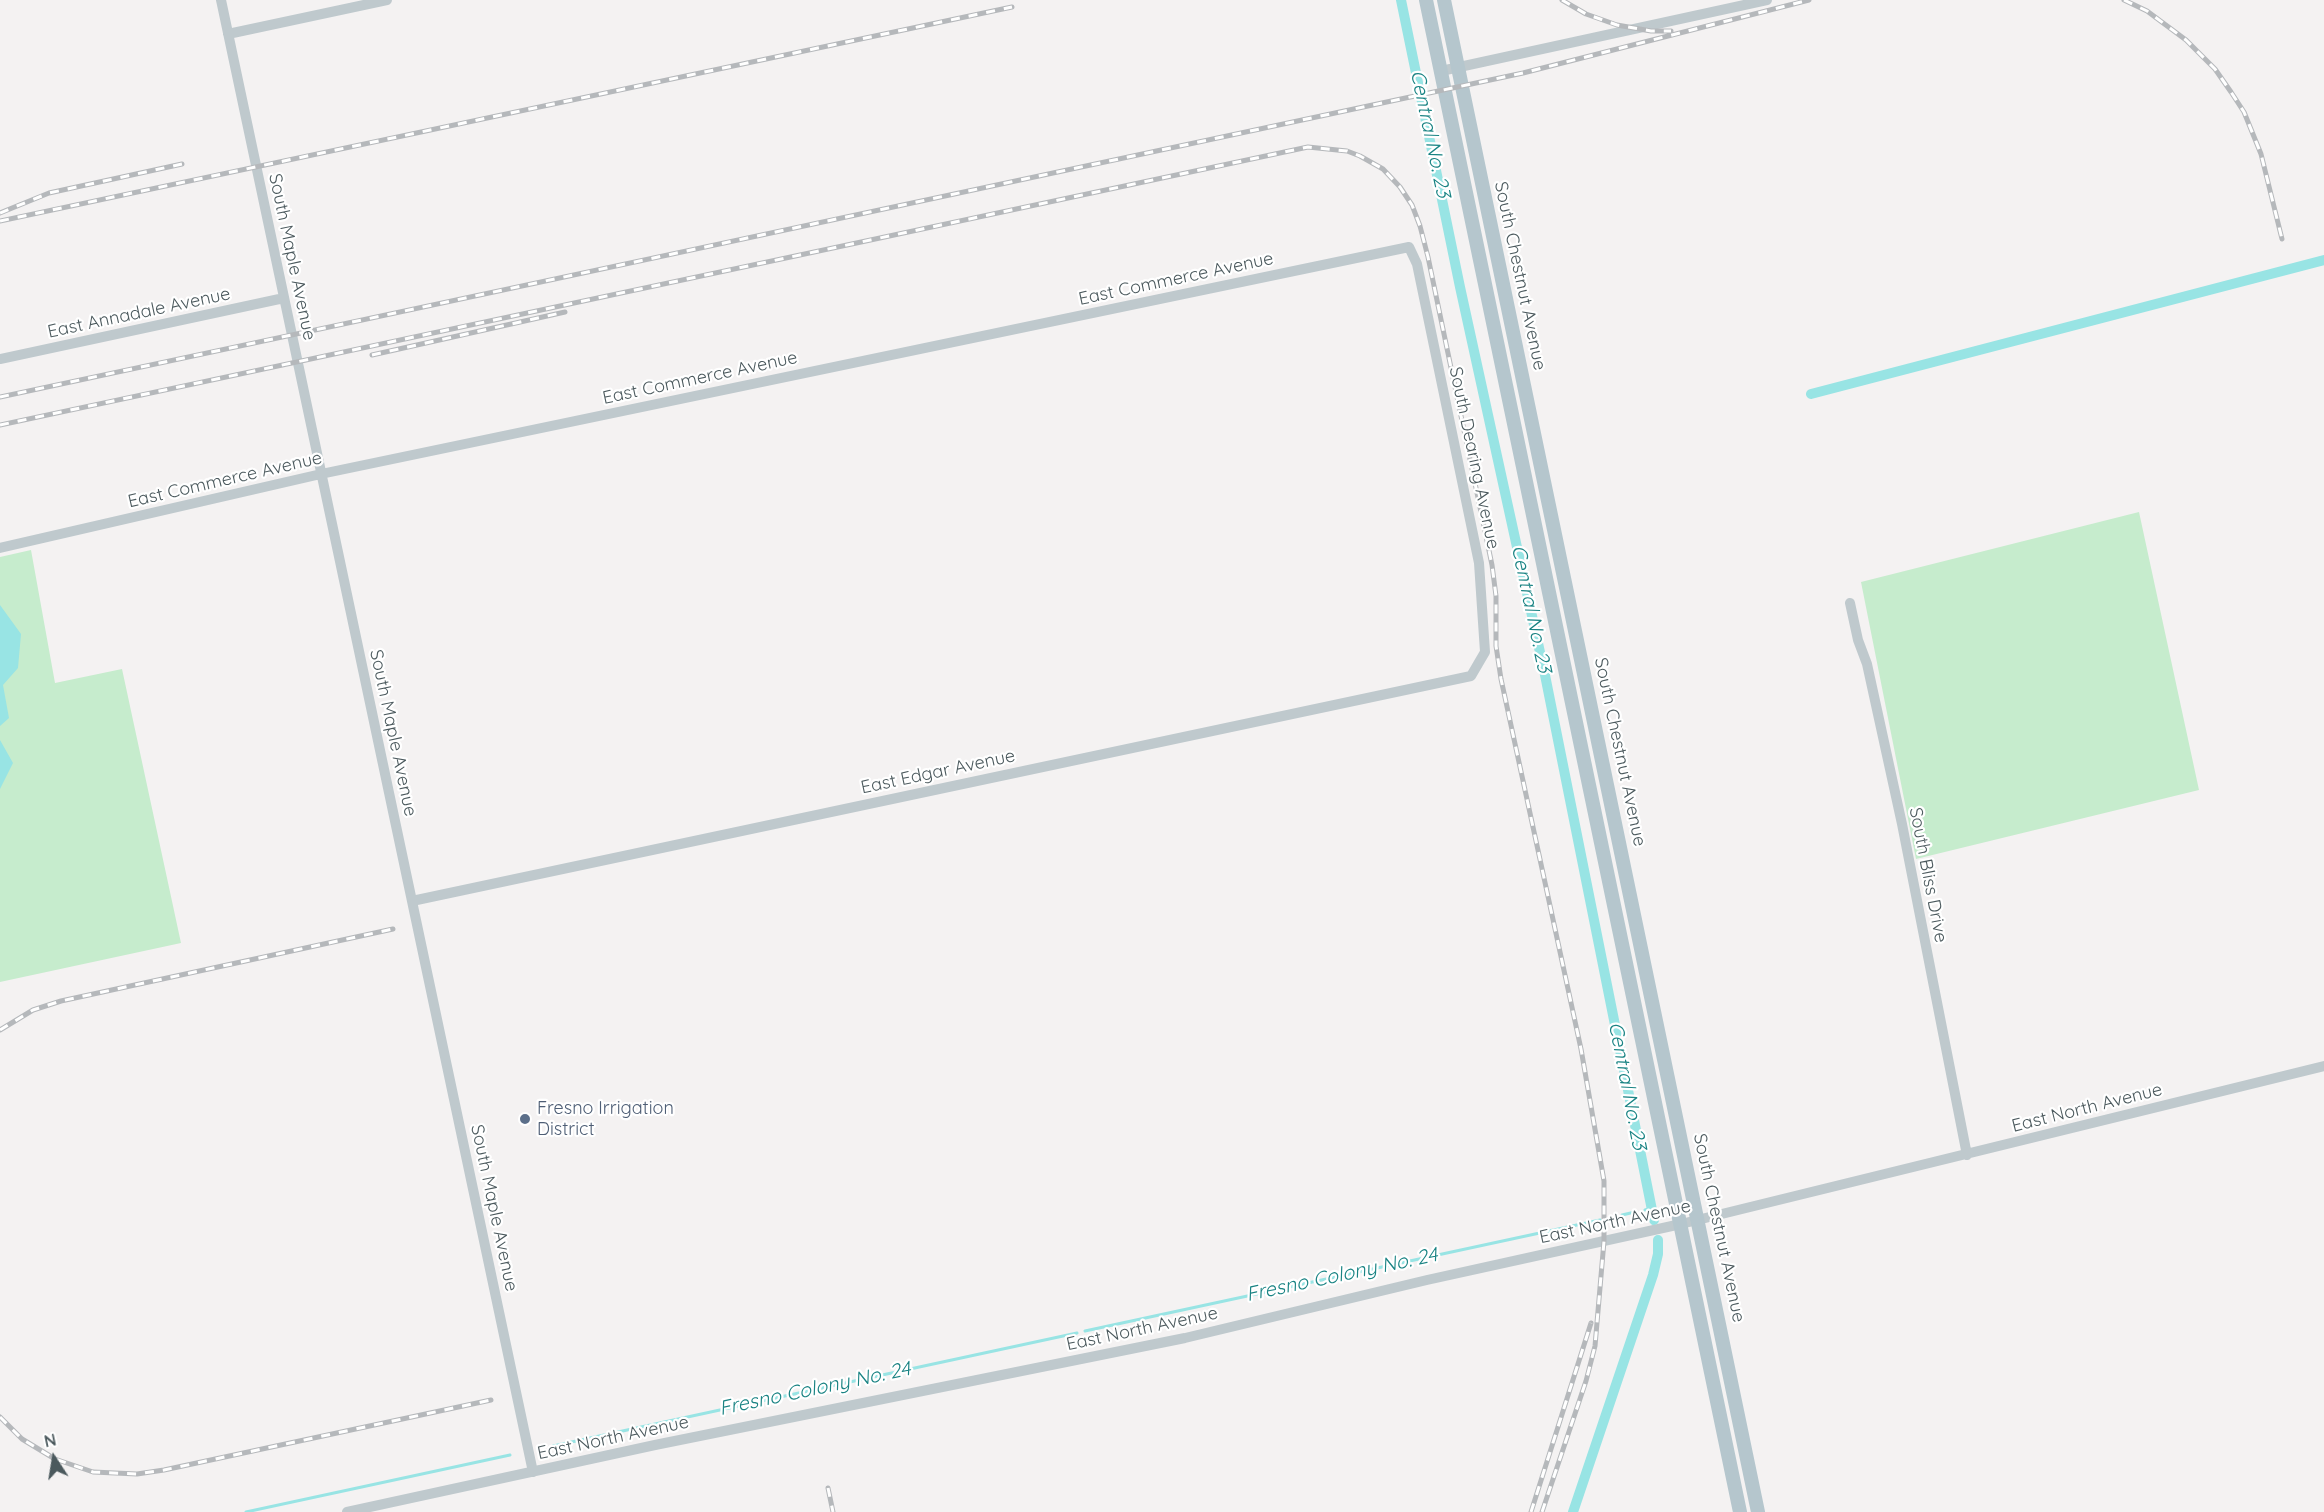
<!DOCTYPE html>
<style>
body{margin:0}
#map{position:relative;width:2324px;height:1512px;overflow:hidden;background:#f4f2f2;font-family:Quicksand,sans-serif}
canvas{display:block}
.north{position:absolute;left:24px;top:1428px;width:60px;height:60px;-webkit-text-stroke:4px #fff;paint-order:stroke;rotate:348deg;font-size:16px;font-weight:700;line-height:24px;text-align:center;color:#4b595d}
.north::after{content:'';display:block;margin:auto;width:21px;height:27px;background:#4b595d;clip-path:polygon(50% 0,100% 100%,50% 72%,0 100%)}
</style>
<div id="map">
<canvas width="2324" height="1512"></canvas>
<div class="north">N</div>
</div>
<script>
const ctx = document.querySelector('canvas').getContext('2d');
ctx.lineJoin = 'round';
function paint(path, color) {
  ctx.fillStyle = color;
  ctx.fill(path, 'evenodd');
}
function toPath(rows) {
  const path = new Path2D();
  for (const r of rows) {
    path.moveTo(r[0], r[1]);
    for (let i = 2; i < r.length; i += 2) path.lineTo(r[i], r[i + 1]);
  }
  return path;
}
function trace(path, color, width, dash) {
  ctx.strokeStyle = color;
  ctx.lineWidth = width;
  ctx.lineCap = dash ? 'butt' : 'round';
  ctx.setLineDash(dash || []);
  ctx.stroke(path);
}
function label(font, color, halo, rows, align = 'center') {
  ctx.font = font + ' Quicksand,sans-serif';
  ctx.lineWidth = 4.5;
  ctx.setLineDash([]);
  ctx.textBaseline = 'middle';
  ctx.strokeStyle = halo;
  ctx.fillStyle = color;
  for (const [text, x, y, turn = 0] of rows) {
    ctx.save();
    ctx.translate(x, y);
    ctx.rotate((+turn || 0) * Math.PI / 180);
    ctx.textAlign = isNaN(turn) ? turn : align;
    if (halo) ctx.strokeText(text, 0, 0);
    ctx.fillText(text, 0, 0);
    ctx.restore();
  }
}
paint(toPath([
 [2139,512,2199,790,1916,859,1861,582],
 [31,550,55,683,122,669,181,943,0,982,0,557]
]), '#c6eccd');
paint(toPath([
 [0,605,21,634,18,668,3,685,9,718,0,726],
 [0,740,13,763,0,789]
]), '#98e4e4');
trace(toPath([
 [1645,1210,1651,1208],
 [1622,1215,1635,1212],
 [1085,1331,1600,1220],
 [553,1446,1077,1333],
 [246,1512,510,1455]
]), '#98e4e4', 3);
trace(toPath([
 [1401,0,1460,287,1545,675,1654,1220],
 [1811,394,2324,260],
 [1573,1512,1653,1275,1658,1254,1658,1240]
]), '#98e4e4', 10);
trace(toPath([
 [221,0,533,1472],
 [228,34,387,0],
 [1441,71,1767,0],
 [0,359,284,298],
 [0,548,321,474,1409,247,1417,264,1479,563,1485,652,1471,676,412,901],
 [1850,603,1858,640,1867,664,1902,824,1967,1155],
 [347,1512,655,1445,1185,1338,1427,1280,1681,1224,2324,1066]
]), '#bfc9cd', 10);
trace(toPath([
 [1426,0,1740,1512],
 [1444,0,1758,1512]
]), '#b5c6cd', 14);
const rail = toPath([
 [1562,0,1586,14,1617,25,1651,31,1671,31],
 [2124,0,2147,11,2186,40,2215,69,2231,92,2244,112,2261,154,2282,239],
 [0,213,49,193,182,164],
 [0,221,1012,7],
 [372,355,565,312],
 [0,397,1523,73,1809,0],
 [0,425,1308,147,1347,151,1360,156,1383,169,1400,187,1412,205,1420,226,1428,257,1492,565,1496,596,1496,646,1501,679,1581,1049,1604,1181,1604,1241,1595,1346,1586,1381,1542,1512],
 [0,1030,33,1010,61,1001,393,929],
 [0,1417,22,1439,55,1459,93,1472,137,1474,164,1470,491,1400],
 [828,1488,833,1512],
 [1531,1512,1591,1323]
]);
trace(rail, '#b5b8bb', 5);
trace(rail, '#fff', 3, [9]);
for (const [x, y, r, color] of [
 [525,1119,6,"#5c6f8a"]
]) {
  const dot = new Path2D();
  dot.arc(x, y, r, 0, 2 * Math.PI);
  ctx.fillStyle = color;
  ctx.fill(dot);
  trace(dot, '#fff', 2);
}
label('18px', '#4b595d', '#fff', [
 ["South Maple Avenue",292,257,78],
 ["South Chestnut Avenue",1520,276,78],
 ["East Commerce Avenue",1176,279,-12],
 ["East Annadale Avenue",139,313,-12],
 ["East Commerce Avenue",700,378,-12],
 ["South Dearing Avenue",1474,458,78],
 ["East Commerce Avenue",225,480,-13],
 ["South Maple Avenue",393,733,78],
 ["South Chestnut Avenue",1620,752,78],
 ["East Edgar Avenue",938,772,-12],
 ["South Bliss Drive",1928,875,79],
 ["East North Avenue",2087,1108,-14],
 ["South Maple Avenue",494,1208,78],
 ["East North Avenue",1615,1222,-12],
 ["South Chestnut Avenue",1719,1228,78],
 ["East North Avenue",1142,1329,-12],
 ["East North Avenue",613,1438,-12]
]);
label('18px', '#4e5e75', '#fff', [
 ["Fresno Irrigation",537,1109],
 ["District",537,1130]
], 'left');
label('italic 20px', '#198383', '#fff', [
 ["Central No. 23",1430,134,78],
 ["Central No. 23",1531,609,78],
 ["Central No. 23",1627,1086,79],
 ["Fresno Colony No. 24",1342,1275,-12],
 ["Fresno Colony No. 24",815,1389,-12]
]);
</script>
